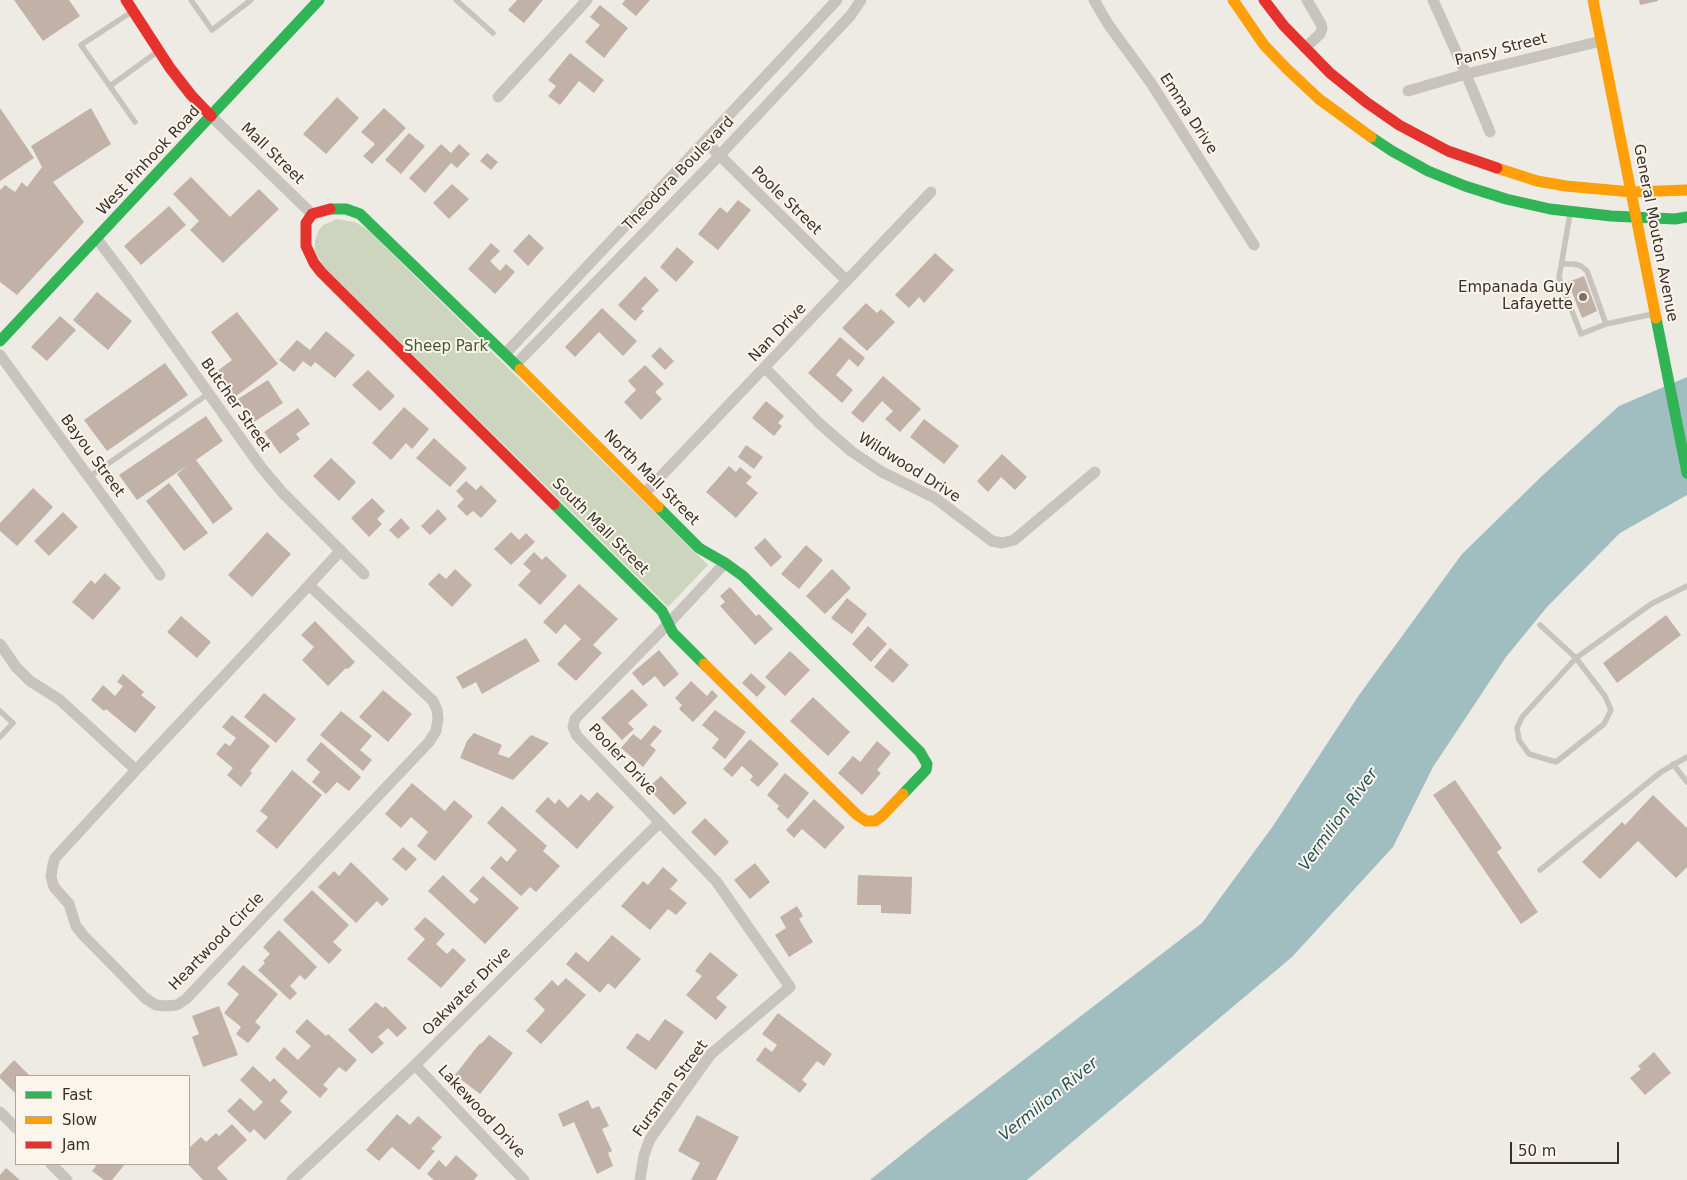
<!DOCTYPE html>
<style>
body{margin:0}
#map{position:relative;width:1687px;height:1180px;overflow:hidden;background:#eeebe4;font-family:"DejaVu Sans",sans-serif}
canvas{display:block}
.legend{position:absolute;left:15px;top:1075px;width:175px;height:90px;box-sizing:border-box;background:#fbf5ec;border:1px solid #aea69e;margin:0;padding:6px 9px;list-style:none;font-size:15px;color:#3a302a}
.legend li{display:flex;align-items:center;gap:10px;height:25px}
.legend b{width:25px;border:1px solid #aea69e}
.scale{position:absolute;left:1510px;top:1142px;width:109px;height:22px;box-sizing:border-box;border:2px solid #3a302a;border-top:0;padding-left:6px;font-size:15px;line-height:18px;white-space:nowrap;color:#3a302a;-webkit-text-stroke:4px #fbf5ec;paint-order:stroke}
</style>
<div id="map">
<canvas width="1687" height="1180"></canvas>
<ul class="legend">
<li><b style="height:6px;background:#30b455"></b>Fast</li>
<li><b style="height:6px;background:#ff9f0a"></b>Slow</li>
<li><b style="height:6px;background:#e5322d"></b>Jam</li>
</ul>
<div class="scale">50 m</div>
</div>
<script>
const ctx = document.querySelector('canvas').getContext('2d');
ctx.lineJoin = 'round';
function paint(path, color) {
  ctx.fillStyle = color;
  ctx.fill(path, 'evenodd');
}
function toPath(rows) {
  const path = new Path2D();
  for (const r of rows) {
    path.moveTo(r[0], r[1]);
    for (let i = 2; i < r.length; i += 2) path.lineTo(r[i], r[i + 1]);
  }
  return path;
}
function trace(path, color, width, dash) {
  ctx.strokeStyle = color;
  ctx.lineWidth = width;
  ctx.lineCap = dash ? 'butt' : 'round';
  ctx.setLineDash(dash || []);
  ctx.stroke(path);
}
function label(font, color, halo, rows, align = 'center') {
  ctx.font = font + ' "DejaVu Sans",sans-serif';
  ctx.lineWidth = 4;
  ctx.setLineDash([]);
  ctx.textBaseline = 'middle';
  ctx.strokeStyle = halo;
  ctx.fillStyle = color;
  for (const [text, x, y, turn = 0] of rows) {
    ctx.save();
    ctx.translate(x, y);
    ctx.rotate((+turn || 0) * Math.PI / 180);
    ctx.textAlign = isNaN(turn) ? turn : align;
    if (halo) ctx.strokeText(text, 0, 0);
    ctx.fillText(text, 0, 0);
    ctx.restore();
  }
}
paint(toPath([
 [337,219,355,222,368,230,708,565,668,607,324,267,315,251,315,240,319,230,323,225]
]), '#ced5be');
paint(toPath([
 [1687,377,1687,495,1620,533,1547,607,1506,657,1433,767,1393,847,1292,957,1027,1180,870,1180,931,1131,1202,923,1273,826,1359,695,1462,554,1543,475,1619,406]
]), '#a0bec0');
paint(toPath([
 [14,0,69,0,80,16,43,41],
 [517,0,543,0,524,23,508,10],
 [625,0,650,0,636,16,622,4],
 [1639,0,1658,0,1658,1,1640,5],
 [600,5,628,28,604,58,585,42,600,25,590,17],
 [570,53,604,80,594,93,579,81,560,105,548,96,556,86,548,80],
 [337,97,359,118,326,154,303,134],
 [0,108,34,158,0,181],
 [91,108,111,144,53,182,84,222,17,295,0,282,0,190,5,185,15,192,22,182,27,187,42,167,31,146],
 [384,108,406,128,372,164,363,156,375,144,361,132],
 [409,133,425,146,401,174,385,160],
 [441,144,451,153,459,144,470,154,457,168,451,163,425,193,409,178],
 [487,153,498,162,491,170,480,161],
 [191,177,230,217,259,189,279,209,223,263,190,230,199,221,173,194],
 [452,184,469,199,449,219,433,203],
 [738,200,751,210,718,250,698,234,720,207,727,213],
 [169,206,186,225,141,265,124,246],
 [529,234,544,248,528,266,513,251],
 [491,243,500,251,490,261,500,271,506,264,515,272,495,294,468,269],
 [677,247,694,262,676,282,660,267],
 [935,253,954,270,924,303,919,297,909,308,895,295],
 [645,276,659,290,641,309,644,311,635,321,618,305],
 [1584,276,1597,311,1582,318,1568,282],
 [97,292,132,321,108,350,73,320],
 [866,303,877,313,881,309,895,322,867,351,842,328],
 [602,308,637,341,623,356,599,332,575,357,565,347],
 [237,312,278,364,235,397,216,372,232,360,211,332],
 [60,316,76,330,47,361,31,347],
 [326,331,355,355,335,378,315,362,311,367,303,361,294,372,279,360,297,340,310,350],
 [840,337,865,358,858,367,849,359,836,375,853,390,842,403,808,373],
 [660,347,674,361,665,370,651,356],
 [165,363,188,395,107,451,84,420],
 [645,365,664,384,655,392,662,399,641,420,624,402,636,390,628,381],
 [368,370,395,396,380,411,352,385],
 [883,376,921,409,900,432,885,419,893,411,882,401,863,423,851,413],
 [268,380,283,403,254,422,238,399],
 [766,401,784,416,778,423,782,426,774,436,752,418],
 [404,407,429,429,412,449,406,443,391,460,372,443],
 [298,408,310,424,296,434,300,439,280,454,264,432],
 [206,416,223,441,196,460,233,509,213,524,177,474,188,465,137,500,119,475],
 [924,419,959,446,944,464,910,437],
 [434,438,467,468,450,487,416,458],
 [746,445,763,457,754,469,738,457],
 [1002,454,1027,477,1015,490,1001,477,988,492,977,481],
 [331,458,356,482,339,501,313,476],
 [729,466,736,472,740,467,752,477,746,483,758,493,736,518,706,492],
 [466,481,476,490,481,485,497,501,481,518,473,511,467,516,457,506,464,499,456,491],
 [169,483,208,533,184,551,146,501],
 [33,488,53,507,17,546,0,531,0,523],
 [372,498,385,511,377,519,382,524,369,537,351,518],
 [438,509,447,519,430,535,421,526],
 [63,512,78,527,49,556,34,541],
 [401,518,410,528,398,539,389,530],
 [267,532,291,554,252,597,228,575],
 [511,532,519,540,526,533,535,542,511,565,494,549],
 [765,538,782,557,771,567,754,548],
 [806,545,823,560,799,589,781,574],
 [534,552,542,560,546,556,567,576,540,605,518,585,531,571,523,564],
 [455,569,472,585,452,607,428,584,439,573,446,579],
 [832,569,851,588,825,614,806,596],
 [105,573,121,588,93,620,72,602,91,580,95,584],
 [579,584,618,619,593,645,602,653,576,681,557,664,581,639,565,624,556,634,543,622],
 [730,587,756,616,759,614,773,629,755,645,720,606,725,602,720,596],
 [847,598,867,614,852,634,831,618],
 [1666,615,1681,635,1617,683,1603,663],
 [181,616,211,642,197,658,167,632],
 [315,621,355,662,348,669,346,668,328,686,302,660,314,647,301,635],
 [868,626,887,644,871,662,852,644],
 [526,638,540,661,482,694,476,682,463,689,456,677],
 [890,648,909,665,893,683,874,667],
 [659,650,679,674,664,687,655,676,643,686,632,673],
 [790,651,810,670,785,696,765,677],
 [751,673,766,687,757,697,742,683],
 [123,674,144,692,141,695,156,707,135,733,106,709,104,711,91,700,103,685,115,696,123,686,117,682],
 [691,681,707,696,712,690,718,696,693,722,679,709,682,705,675,698],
 [632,689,648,705,628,723,634,729,622,740,601,718],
 [383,690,412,714,388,742,359,717],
 [264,693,296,719,276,743,244,717],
 [813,697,850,732,828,756,790,721],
 [715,710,746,732,725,759,712,748,719,739,702,725],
 [341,711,372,736,360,750,372,760,363,771,320,735],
 [232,715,270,746,250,771,252,773,241,787,227,775,233,768,216,754,225,743,230,746,236,738,222,727],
 [654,725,662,731,650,745,656,750,643,767,621,748,633,734,641,740],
 [474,733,502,745,498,754,509,758,531,735,549,743,513,780,460,758,467,741],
 [750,739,779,764,758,787,750,780,753,776,742,766,732,777,723,769],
 [877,741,891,753,877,770,881,773,862,795,838,773,853,756,860,762],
 [321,742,361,777,349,791,337,782,326,794,312,782,320,772,306,760],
 [292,770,322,795,277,849,256,831,268,817,260,811],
 [785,773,809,793,788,819,777,809,779,806,767,795],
 [661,776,687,803,674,815,648,788],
 [1455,780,1502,848,1497,852,1538,912,1521,924,1433,795],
 [412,783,445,811,454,800,473,816,435,861,417,846,428,832,411,817,401,828,385,814],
 [597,792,614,807,577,849,535,811,548,797,555,804,559,799,568,808,581,794,589,801],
 [1653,795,1687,828,1687,867,1676,878,1638,841,1600,879,1582,862,1622,822,1625,825],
 [814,799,845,827,825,849,802,829,794,838,786,830],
 [502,806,547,846,543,851,560,866,536,892,530,887,521,896,490,868,501,856,507,862,517,850,487,823],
 [705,818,729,842,715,856,691,832],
 [403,847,417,859,406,871,392,859],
 [351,862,389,899,382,906,377,901,356,923,318,887,334,871,339,876],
 [755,863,770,882,750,899,734,880],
 [663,867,678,880,670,889,687,903,676,915,668,909,650,930,621,906,643,881,648,885],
 [443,875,474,904,479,899,469,891,483,876,519,908,485,944,428,891],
 [858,875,912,877,911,914,881,913,881,905,857,905],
 [312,890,349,925,333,942,342,950,329,964,283,920],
 [797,906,803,916,799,919,813,942,789,957,775,935,786,928,780,917],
 [425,917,445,934,436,944,447,954,453,948,466,960,441,988,407,959,425,939,414,929],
 [279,930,317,967,305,980,300,975,290,986,297,993,290,1000,258,970,265,963,263,961,270,954,263,947],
 [612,935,641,959,615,989,608,983,600,993,566,964,576,952,588,962],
 [710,952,738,975,716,998,727,1007,716,1020,686,995,702,976,695,971],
 [243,965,278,994,255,1022,261,1027,248,1043,236,1034,241,1027,224,1013,239,994,227,984],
 [566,978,586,995,541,1044,526,1031,545,1010,534,999,552,980,558,986],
 [376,1002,383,1008,385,1006,407,1028,397,1037,388,1028,378,1037,384,1043,372,1054,348,1030],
 [219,1006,238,1055,203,1067,192,1037,199,1034,192,1016],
 [778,1013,832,1054,824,1066,817,1061,802,1080,807,1084,800,1093,756,1060,765,1047,772,1052,777,1045,762,1034],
 [307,1019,326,1036,328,1034,357,1060,346,1072,339,1067,323,1085,328,1089,320,1098,275,1058,284,1047,298,1060,311,1046,295,1032],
 [665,1019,684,1032,656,1070,626,1048,637,1033,649,1041],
 [489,1035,513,1053,480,1094,455,1075,480,1043,481,1044],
 [1654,1052,1671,1073,1645,1095,1630,1078,1641,1069,1638,1066],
 [14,1060,30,1076,16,1076,16,1094,0,1078,0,1075],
 [253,1066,270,1082,274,1078,288,1092,280,1101,292,1112,265,1140,254,1129,250,1133,227,1111,240,1098,254,1111,263,1102,240,1080],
 [588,1100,592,1109,599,1106,609,1126,602,1129,612,1151,608,1153,613,1166,597,1174,574,1122,563,1127,558,1114],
 [397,1114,410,1125,418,1116,442,1137,431,1149,435,1151,419,1170,392,1147,379,1161,366,1150],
 [697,1115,739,1137,716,1180,691,1180,700,1163,678,1151],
 [232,1124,247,1140,217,1168,228,1180,203,1180,189,1165,189,1148,201,1137,206,1142,216,1133,219,1136],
 [456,1155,478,1175,474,1180,434,1180,427,1174,439,1160,446,1167],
 [93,1164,125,1164,112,1180,104,1180,92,1171,96,1166],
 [6,1168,20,1180,0,1180,0,1175]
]), '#c2b1a6');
trace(toPath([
 [191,0,212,30,251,0],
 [456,0,493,33],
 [133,11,81,45,135,122],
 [110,86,157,52],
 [1570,214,1559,278,1581,334,1606,324,1653,314],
 [1563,264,1574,264,1581,266,1587,271,1606,324],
 [89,477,208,394],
 [1540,625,1576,658,1651,604,1687,586],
 [1576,658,1605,696,1611,710,1604,724,1556,762,1529,754,1519,740,1517,728,1522,717,1576,658],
 [0,711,13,723,0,737],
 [1673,764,1687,782],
 [1540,870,1661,772,1687,757]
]), '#c8c3bd', 5.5);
trace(toPath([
 [1094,0,1108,24,1151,83,1254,245],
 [1433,0,1466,74,1490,132],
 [1305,48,1320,34,1322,29,1321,24,1307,0],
 [1408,91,1466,74,1601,41],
 [498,97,587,0],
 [211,116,312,214],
 [705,141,847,281],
 [97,239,125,276,261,467,282,492,364,574],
 [505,354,837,0],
 [0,355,160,575],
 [515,365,719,156,851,15,861,0],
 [765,368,819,423,851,451,882,472,935,498,992,541,1002,543,1014,540,1095,472],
 [645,493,931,192],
 [309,585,433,701,437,710,438,719,436,731,429,742,186,999,177,1005,165,1006,156,1005,145,998,83,935,76,926,69,904,54,887,51,877,53,864,55,858,136,770,241,658,309,585,341,550],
 [0,644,16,667,30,681,60,700,136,770],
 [415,1065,524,1180],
 [0,1112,16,1128],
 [51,1164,67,1180],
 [292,1180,415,1065,660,822],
 [640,1180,644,1155,650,1139,711,1054,790,987,716,881,577,736,573,727,575,719,668,624,725,563]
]), '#c8c3bd', 11);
trace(toPath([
 [1371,137,1392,151,1428,171,1465,186,1506,199,1550,209,1611,216,1675,219,1687,217],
 [330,209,346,209,360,214,520,369],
 [1656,318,1687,473],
 [0,341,319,0],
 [554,504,662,611,673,633,704,664],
 [658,507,699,548,725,563,743,576,920,752,927,764,926,770,903,794]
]), '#30b455', 11);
trace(toPath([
 [1233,0,1264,45,1286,68,1319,99,1371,137],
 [1593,0,1656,318],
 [1497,168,1537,181,1566,186,1632,192,1687,190],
 [520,369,658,507],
 [704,664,857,815,866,821,875,821,882,816,903,794]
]), '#ff9f0a', 11);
trace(toPath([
 [126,0,170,68,191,95,211,116],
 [1264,0,1284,26,1330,73,1366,102,1399,125,1448,151,1497,168],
 [330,209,312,214,306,223,306,246,314,263,321,272,554,504]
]), '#e5322d', 11);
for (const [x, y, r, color] of [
 [1583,297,5,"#79716b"]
]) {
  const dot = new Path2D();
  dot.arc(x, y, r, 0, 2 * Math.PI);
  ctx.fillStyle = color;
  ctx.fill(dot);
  trace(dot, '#fbf5ec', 2);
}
label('15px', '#3a302a', '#fbf5ec', [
 ["Pansy Street",1501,50,-14],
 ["Emma Drive",1188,114,57],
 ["Mall Street",272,154,44],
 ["West Pinhook Road",149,161,-47],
 ["Theodora Boulevard",679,174,-46],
 ["Poole Street",786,201,44],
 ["General Mouton Avenue",1655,233,79],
 ["Nan Drive",778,333,-46],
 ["Butcher Street",235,405,55],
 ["Bayou Street",92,456,54],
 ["Wildwood Drive",909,468,32],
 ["North Mall Street",651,478,45],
 ["South Mall Street",600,527,45],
 ["Pooler Drive",622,760,47],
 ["Heartwood Circle",217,942,-46],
 ["Oakwater Drive",467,992,-45],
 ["Fursman Street",671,1089,-54],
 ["Lakewood Drive",481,1112,47]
]);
label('15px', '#3a302a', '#fbf5ec', [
 ["Empanada Guy",1573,288],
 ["Lafayette",1573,305]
], 'right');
label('15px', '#45582d', '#fbf5ec', [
 ["Sheep Park",446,347]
]);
label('italic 16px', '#1f535c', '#fbf5ec', [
 ["Vermilion River",1339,820,-54],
 ["Vermilion River",1049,1100,-39]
]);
</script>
